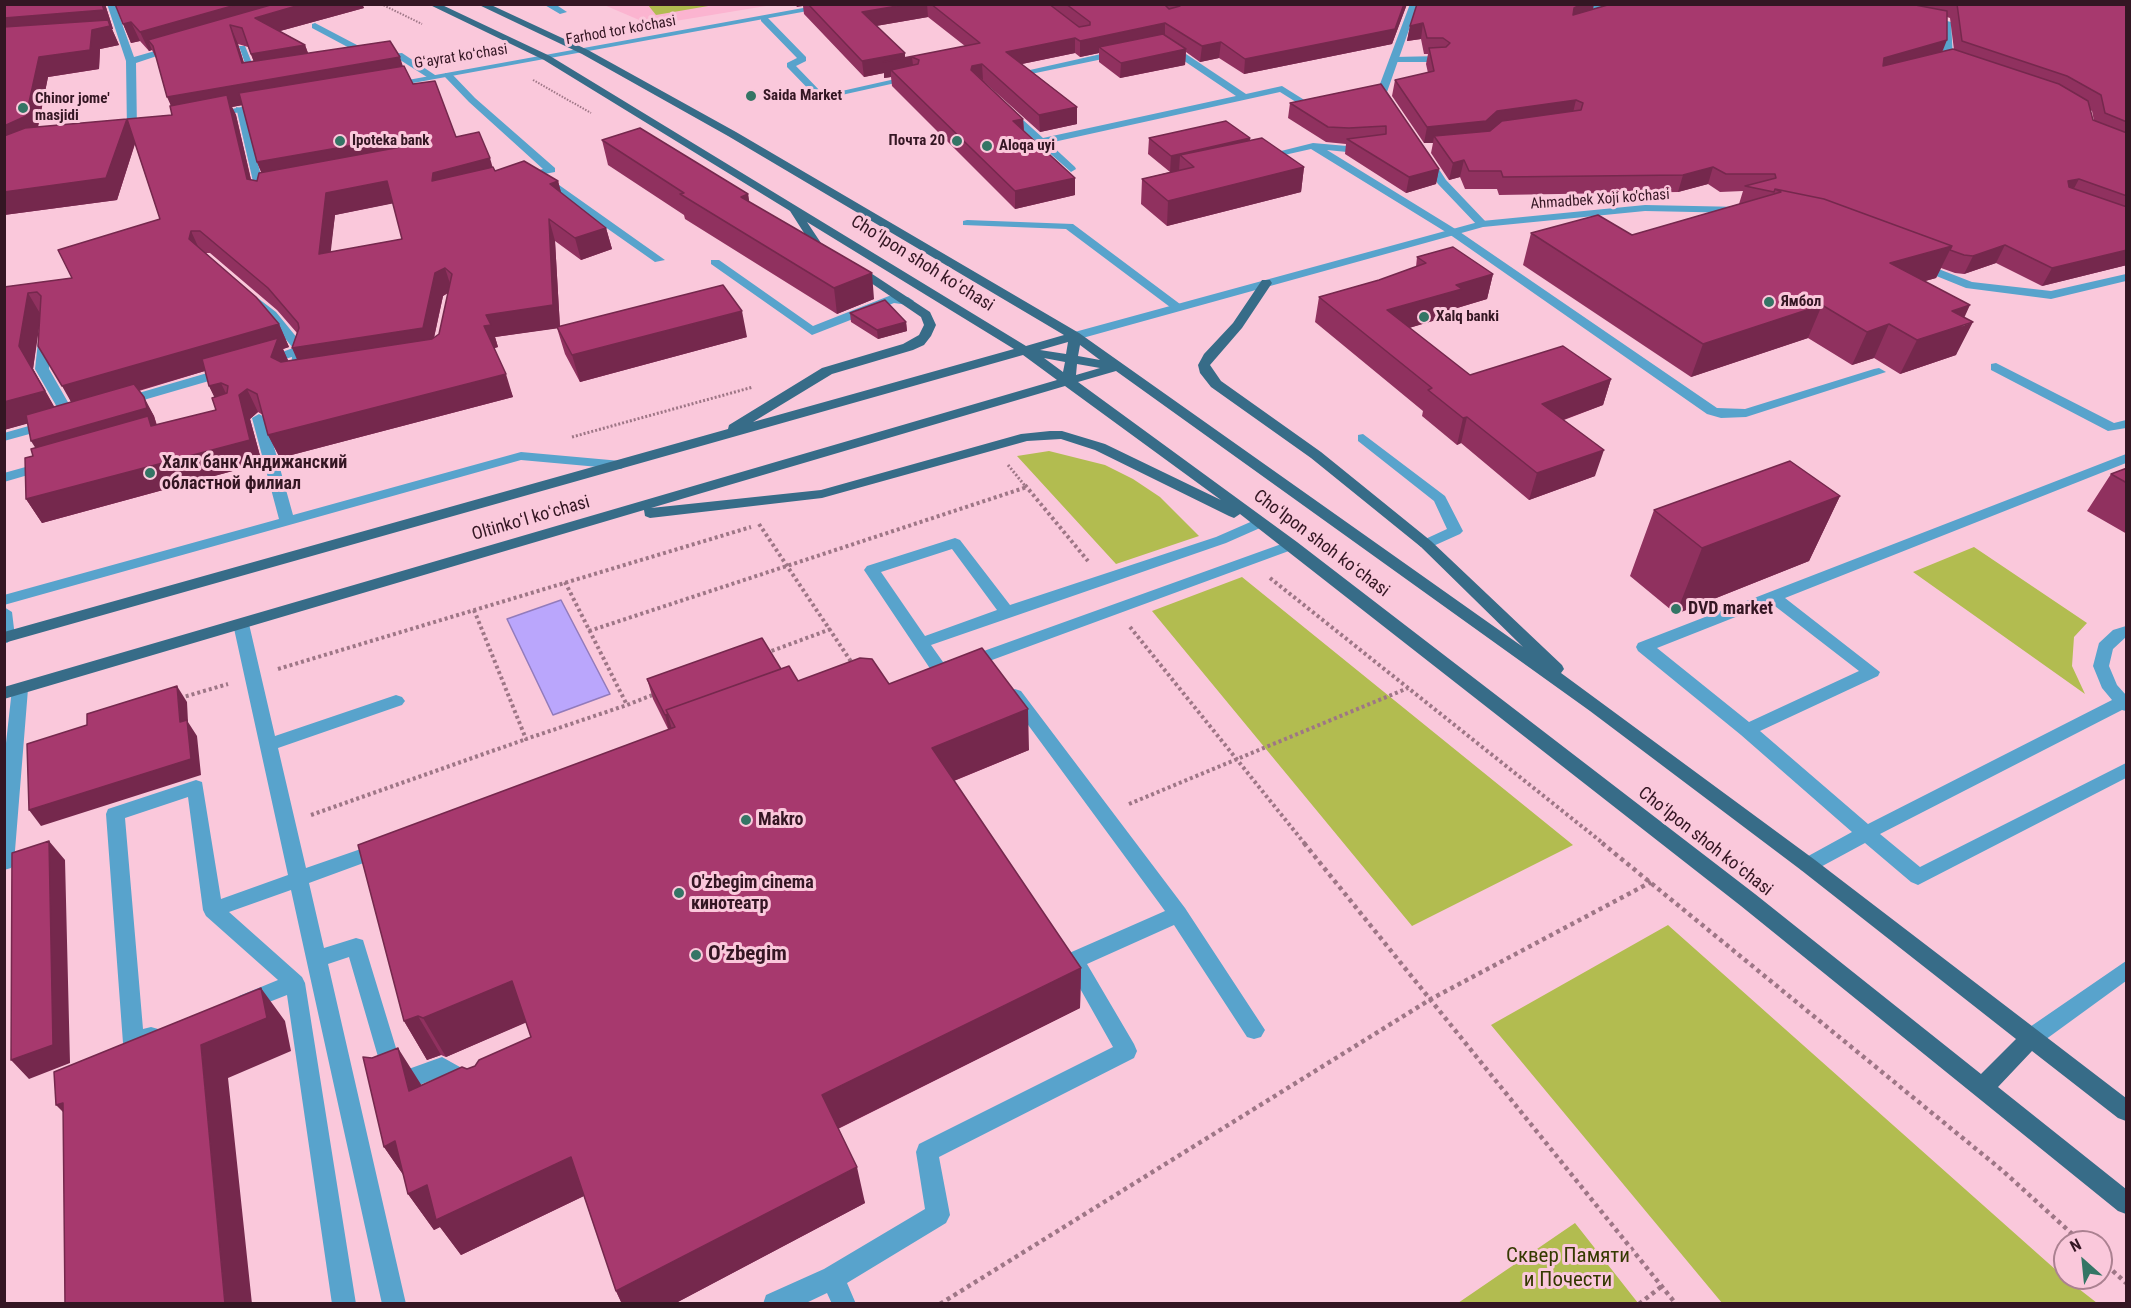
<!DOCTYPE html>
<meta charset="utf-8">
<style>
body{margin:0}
#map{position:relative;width:2131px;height:1308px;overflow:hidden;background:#fac8db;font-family:"Roboto Condensed",sans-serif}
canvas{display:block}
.frame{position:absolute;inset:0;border:6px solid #341623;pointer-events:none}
.north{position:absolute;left:2053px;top:1230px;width:60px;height:60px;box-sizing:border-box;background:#fac8db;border:2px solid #ab8191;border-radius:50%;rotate:333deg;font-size:16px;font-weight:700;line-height:24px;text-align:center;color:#341623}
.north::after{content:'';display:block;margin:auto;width:21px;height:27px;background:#347565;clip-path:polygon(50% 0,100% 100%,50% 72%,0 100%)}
</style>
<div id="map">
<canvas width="2131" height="1308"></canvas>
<div class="frame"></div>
<div class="north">N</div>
</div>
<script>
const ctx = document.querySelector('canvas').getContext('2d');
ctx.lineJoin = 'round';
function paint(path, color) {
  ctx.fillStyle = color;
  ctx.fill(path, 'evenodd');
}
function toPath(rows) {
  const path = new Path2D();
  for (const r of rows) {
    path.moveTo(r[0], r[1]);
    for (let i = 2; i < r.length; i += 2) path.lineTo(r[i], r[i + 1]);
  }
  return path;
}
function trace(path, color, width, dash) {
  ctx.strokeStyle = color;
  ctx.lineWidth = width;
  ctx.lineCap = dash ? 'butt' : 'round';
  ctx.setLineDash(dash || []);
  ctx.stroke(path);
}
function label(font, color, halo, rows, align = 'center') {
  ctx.font = font + ' "Roboto Condensed",sans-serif';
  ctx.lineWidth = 6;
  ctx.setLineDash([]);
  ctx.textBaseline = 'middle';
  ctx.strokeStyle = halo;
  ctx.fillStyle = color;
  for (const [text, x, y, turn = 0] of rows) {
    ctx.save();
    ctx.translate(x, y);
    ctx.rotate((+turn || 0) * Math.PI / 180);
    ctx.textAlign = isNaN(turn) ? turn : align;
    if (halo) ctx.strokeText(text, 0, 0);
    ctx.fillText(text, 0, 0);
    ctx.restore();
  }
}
paint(toPath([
 [604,5,772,5,651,25]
]), '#fbb4d0');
paint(toPath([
 [714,5,656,15,648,5,714,4],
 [1049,451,1105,465,1133,479,1160,497,1199,536,1116,564,1017,456],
 [1974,547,2087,623,2074,637,2072,666,2085,694,1913,572],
 [1242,577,1573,845,1412,926,1152,611],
 [1668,925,2065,1278,2097,1303,1722,1303,1491,1025],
 [1575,1223,1638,1303,1458,1303]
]), '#b2bc50');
const water = toPath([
 [561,600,610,694,553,715,507,619,561,600]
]);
paint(water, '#baa6fc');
trace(water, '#927bbb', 1.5);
trace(toPath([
 [381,4,422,24],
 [533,80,591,113]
]), '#9e7686', 2, [1.5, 1.5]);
trace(toPath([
 [572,437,753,387],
 [1008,465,1026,487]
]), '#9e7686', 3, [2, 2]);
trace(toPath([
 [1025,485,1088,561],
 [759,524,852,663],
 [1270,578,1604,844],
 [565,582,627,705,655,694],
 [474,610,526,739,627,705],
 [1130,627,1305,844],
 [589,631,1027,487],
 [766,653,831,629],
 [278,669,751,527],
 [180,698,228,684],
 [1129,804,1408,688],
 [311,815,526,739]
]), '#9e7686', 4, [3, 3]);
trace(toPath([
 [1304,843,1676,1304],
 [1602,843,2003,1171,2081,1242],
 [2101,1260,2126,1283],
 [940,1304,1431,999,1651,882],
 [1639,1304,1662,1286]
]), '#9e7686', 4.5, [4, 4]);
paint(toPath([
 [543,4,555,4,567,12,560,14,543,4],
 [1596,4,1608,4,1599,10,1608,13,1608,17,1594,20,1593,18,1597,15,1588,10,1596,4],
 [761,17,767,17,806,57,806,61,796,66,824,95,913,75,918,78,819,100,787,67,787,63,797,58,761,21,761,17],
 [1939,19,1951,22,1953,58,1963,62,1963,66,1943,60,1943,24,1939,23,1939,19],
 [315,23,376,55,402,53,438,77,430,79,397,58,372,60,312,28,312,24,315,23],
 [1165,44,1171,44,1246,94,1282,86,1306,101,1322,98,1327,101,1304,107,1280,92,1049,143,1075,167,1076,169,1071,172,1002,111,1011,109,1043,138,1236,96,1165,48,1165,44],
 [239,46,245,46,257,75,262,76,262,80,251,81,239,46],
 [1119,50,1122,51,1122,55,1026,75,1021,72,1119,50],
 [1394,57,1440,56,1445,59,1440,62,1391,62,1389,60,1394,57],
 [445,73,451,73,475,98,555,168,555,172,518,179,518,175,543,169,469,102,445,77,445,73],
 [236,107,244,109,267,199,266,201,257,199,236,107],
 [1313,143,1347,146,1370,144,1370,148,1347,152,1327,150,1457,230,1717,408,1745,409,1874,369,1879,368,1886,372,1746,417,1721,418,1707,414,1449,234,1311,149,1262,160,1257,157,1313,143],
 [544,180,552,180,665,260,655,262,544,184,544,180],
 [967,220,1073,224,1184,307,1182,310,1174,310,1066,229,963,225,963,221,967,220],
 [711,260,719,260,813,326,889,296,908,297,914,301,908,305,894,303,812,335,711,264,711,260],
 [255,296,276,312,307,350,301,366,291,366,292,357,264,365,258,361,293,348,268,318,251,303,249,300,255,296],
 [45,329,51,333,49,369,77,418,75,421,65,421,35,369,39,333,45,329],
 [1996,363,2114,423,2126,420,2126,428,2108,431,1991,370,1991,364,1996,363],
 [228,367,233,368,233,374,123,406,116,402,118,399,228,367],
 [259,414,266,418,293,515,521,452,621,461,628,465,621,469,521,460,4,605,4,595,279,519,252,418,259,414],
 [50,420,55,421,55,427,4,441,4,433,50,420],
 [1363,434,1445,496,1463,531,1460,534,1431,547,1421,547,1418,544,1421,541,1447,529,1434,501,1358,441,1358,435,1363,434],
 [2126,454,2126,463,1785,598,1880,672,1878,676,1760,731,1868,824,2112,700,2102,688,2093,666,2099,643,2113,630,2126,626,2126,637,2113,649,2109,666,2117,685,2126,695,2126,711,2122,710,1880,834,1920,867,2126,763,2126,778,1918,885,1911,882,1865,843,1815,870,1808,873,1801,870,1798,865,1801,860,1852,832,1741,735,1638,651,1636,647,1638,643,2126,454],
 [1771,603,1859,671,1749,722,1657,648,1771,603],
 [47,461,52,462,54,465,52,468,4,482,4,473,47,461],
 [1255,520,1262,525,1260,528,1226,543,931,645,943,662,981,652,1287,542,1292,540,1300,545,1297,548,992,660,939,675,933,673,864,570,867,566,955,538,960,540,1010,605,1216,537,1255,520],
 [952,549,997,610,925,636,881,572,952,549],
 [4,607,12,612,15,637,7,643,4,642,4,607],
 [241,619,249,624,275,736,396,695,402,697,405,701,402,705,278,748,306,868,381,842,388,844,390,849,388,854,309,883,324,948,356,938,363,940,403,1071,442,1057,476,1076,479,1083,476,1090,468,1093,440,1077,396,1094,388,1091,349,957,328,964,406,1304,382,1304,291,890,229,912,302,977,305,983,356,1304,332,1304,287,995,246,1011,239,1008,236,1002,239,996,278,980,206,916,203,910,188,797,125,818,143,1029,151,1027,158,1029,162,1036,158,1043,134,1052,126,1050,123,1043,106,814,108,809,196,780,202,782,221,899,288,875,233,624,241,619],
 [20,683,28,689,14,863,11,868,4,870,4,761,12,689,20,683],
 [1015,689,1021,691,1185,908,1265,1030,1261,1037,1254,1039,1247,1037,1174,925,1087,964,1134,1044,1137,1051,1134,1058,939,1157,950,1215,946,1223,847,1283,856,1304,832,1304,827,1293,804,1304,763,1304,766,1295,824,1269,925,1209,916,1152,919,1144,1113,1047,1064,960,1067,954,1165,911,1009,699,1007,695,1009,691,1015,689],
 [2126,961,2126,981,2038,1045,2031,1047,2024,1045,2020,1038,2024,1031,2126,961]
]), '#58a3cc');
paint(toPath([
 [107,4,115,4,134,57,176,45,181,48,136,63,137,131,132,134,127,131,126,61,107,4],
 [825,4,846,4,391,87,386,84,825,4],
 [1410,4,1418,4,1387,92,1396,105,1391,108,1377,92,1410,4],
 [265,102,270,105,268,107,213,117,208,114,265,102],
 [1421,154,1429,154,1446,180,1486,222,1486,226,1478,226,1438,184,1420,156,1421,154]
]), '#58a3cc');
paint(toPath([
 [1645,205,1742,207,1748,210,1742,213,1645,211,1483,227,1079,339,1075,340,1069,336,1071,333,1482,221,1645,205],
 [1918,261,1972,282,2051,291,2126,274,2126,281,2051,299,1966,288,1914,267,1912,265,1918,261]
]), '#58a3cc');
paint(toPath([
 [428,4,440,4,550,56,1026,346,1064,335,728,136,582,54,477,4,489,4,588,50,736,132,1079,333,1523,647,1421,547,1311,458,1211,387,1200,373,1198,365,1204,354,1233,323,1262,280,1270,280,1272,283,1242,328,1210,365,1221,381,1321,452,1431,541,1562,665,1564,669,1561,673,1815,860,2126,1098,2126,1121,2118,1118,2032,1051,1998,1087,2126,1189,2126,1214,2118,1211,1741,906,1240,514,1234,518,1229,516,1095,450,1061,439,1027,441,822,498,650,518,645,516,644,510,4,699,4,687,1057,380,1023,355,4,643,4,632,728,429,729,425,822,368,903,344,919,335,924,325,921,317,849,268,849,264,857,264,930,312,936,325,931,336,924,345,913,350,832,374,753,422,1014,349,807,222,821,243,837,253,831,256,813,247,790,211,544,60,428,4],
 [1068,342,1066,354,1040,350,1068,342],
 [1080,345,1100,360,1078,356,1080,345],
 [1044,358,1065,362,1063,372,1044,358],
 [1077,364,1100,368,1076,375,1077,364],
 [1116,371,1590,711,1801,870,2016,1039,1981,1074,1755,894,1297,542,1078,382,1116,371],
 [1065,386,1221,500,1105,444,1062,431,1050,431,1021,434,821,490,651,508,1065,386]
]), '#376c88');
paint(toPath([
 [4,4,105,4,113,29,112,29,119,45,100,49,99,69,48,77,38,127,172,115,171,106,157,60,152,50,149,51,140,41,131,43,115,4,264,4,265,7,270,6,269,4,362,4,364,8,280,31,305,45,308,53,403,67,413,84,456,137,492,167,495,171,558,181,561,193,606,228,612,249,581,260,555,241,560,327,747,337,580,382,565,354,557,328,495,337,498,347,494,348,513,397,280,458,268,435,263,415,258,412,250,419,262,463,42,523,26,499,33,456,36,447,28,423,4,430,4,287,72,278,160,219,135,144,117,200,4,215],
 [238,44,248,47,254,62,244,63],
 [242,105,257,162,261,172,257,181,251,180,236,115,232,107],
 [393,203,402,239,330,252,335,215],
 [206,253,210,253,277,310,297,333,297,360,288,361,283,349,289,347,279,324],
 [448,293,439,334,434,338,443,296],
 [39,323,71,402,54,407,33,369],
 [205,371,209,386,215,397,216,410,157,425,154,416,139,391],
 [795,4,1407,4,1392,44,1244,74,1219,58,1200,62,1186,52,1185,65,1120,78,1099,62,1099,53,1080,57,1075,53,1022,64,1077,107,1077,124,1040,132,982,80,1023,119,1024,131,1075,178,1075,195,1015,209,892,86,891,77,884,78,884,73,864,77,804,14,803,6,797,7],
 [928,17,965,46,905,58,876,26],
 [1417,4,1593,10,1605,6,1605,4,2127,4,2127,265,2042,286,1996,263,1964,274,1955,273,1941,268,1936,278,1925,281,1964,317,1956,355,1900,374,1874,358,1852,365,1808,338,1691,377,1523,265,1531,233,1632,235,1739,204,1743,191,1720,192,1708,184,1678,192,1499,195,1497,189,1465,189,1460,177,1449,180,1431,153,1433,143,1424,143,1392,96,1395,80,1428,73,1426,64,1428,54,1424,54,1421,39,1407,41,1410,26],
 [1947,17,1950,18,1954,50,1942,52],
 [2090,110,2092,111,2094,121,2093,120],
 [1381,84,1439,169,1436,184,1406,193,1345,154,1346,144,1326,142,1288,118,1290,103],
 [1149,138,1250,138,1250,140,1304,167,1301,192,1167,226,1141,204,1142,179,1170,172,1148,154],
 [602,140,748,194,749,202,874,299,837,314,685,219,684,215,608,165],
 [1417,257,1493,274,1487,299,1457,308,1456,314,1409,328,1470,375,1611,379,1603,405,1564,420,1595,476,1529,500,1461,443,1457,445,1422,416,1423,411,1315,322,1319,297,1379,280,1416,267],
 [850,313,906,322,907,331,878,339,851,322],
 [2127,468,2127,534,2087,511,2111,474],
 [1840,496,1809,561,1676,614,1630,576,1654,510],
 [781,669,798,681,889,684,1029,750,954,781,1081,968,1080,1008,838,1129,865,1203,674,1304,622,1304,616,1291,584,1196,461,1255,440,1227,434,1230,408,1194,404,1176,384,1147,421,1085,475,1066,531,1037,526,1022,446,1057,441,1055,427,1060,404,1021,668,729,653,699,647,679]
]), '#90315f');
paint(toPath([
 [105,4,113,29,112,29,119,45,100,49,99,69,48,77,36,136,4,151,4,126,39,57,4,37,4,18],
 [239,4,264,4,268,14,278,4,362,4,364,8,262,36,256,20,230,25,238,44,250,82,400,57,406,76,232,107,236,115,256,201,176,117,167,97,153,46,148,40,152,50,149,51,140,32],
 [909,4,927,4,928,17,864,28,862,12],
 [1404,4,1407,4,1392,44,1244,74,1245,59],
 [1582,4,1594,4,1592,15,1570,23,1574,8],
 [131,22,140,41,131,43,123,24],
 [1165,23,1165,39,1099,47,1099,53,1080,57,1080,41],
 [1423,23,1421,39,1407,41,1410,26],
 [1075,38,1075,53,1007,67,1006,52],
 [1947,40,1941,55,1877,74,1884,58],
 [1221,42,1219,58,1200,62,1202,46],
 [305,45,312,64,258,73,251,54],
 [1186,49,1185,65,1120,78,1121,63],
 [905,53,905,58,912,57,914,73,891,70,891,77,884,78,884,73,864,77,862,61],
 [982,64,983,80,971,70,972,66],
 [1576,100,1572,117,1482,138,1434,136,1433,143,1424,143,1427,127,1497,111],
 [1077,107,1077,124,1040,132,1039,115],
 [127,119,136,140,117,200,4,215,4,192],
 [1023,119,1024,135,1013,121],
 [406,136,413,157,266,183,257,162],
 [1250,138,1249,155,1194,167,1180,155,1179,171,1170,173,1171,156],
 [490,158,496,179,432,181,433,173],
 [1464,160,1460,177,1449,180,1453,163],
 [1304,167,1301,192,1167,226,1168,201],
 [1713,167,1708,184,1678,192,1683,175],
 [1439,169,1436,184,1406,193,1409,177],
 [1075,178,1075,195,1015,209,1015,191],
 [2079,179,2070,196,2068,181],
 [387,181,395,203,335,215,328,276,319,254,326,193],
 [558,181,564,203,550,184],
 [748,194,752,219,741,197],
 [549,219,555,241,560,328,495,337,498,347,492,349,484,326,486,315],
 [606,228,612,249,581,260,575,238],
 [191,231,201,253,189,239],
 [2005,245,1996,263,1964,274,1973,256],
 [1952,246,1936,278,1875,295,1890,263],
 [2127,250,2127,265,2042,286,2052,268],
 [445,268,452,290,443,296,431,351,302,371,292,348],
 [872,273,874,299,837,314,834,288],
 [1493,274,1487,299,1457,308,1456,314,1382,336,1387,310,1456,285],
 [28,293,41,315,33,369,59,415,4,430,4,402],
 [1822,305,1808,338,1691,377,1703,344],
 [1970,305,1960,327,1973,322,1956,355,1900,374,1917,340,1952,311],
 [742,311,747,337,580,382,572,355],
 [906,322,907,331,878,339,877,330],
 [279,324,289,347,283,349,288,360,282,380,271,357,273,351,75,409,62,386],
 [1889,324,1874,358,1852,365,1867,332],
 [506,374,513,397,280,458,268,435],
 [1611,379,1603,405,1535,430,1542,404],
 [221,383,232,406,220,409,209,386],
 [247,389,258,412,250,419,262,463,42,523,26,499,250,440,239,395],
 [144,397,154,416,157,427,43,460,31,441],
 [1467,417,1461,443,1457,445,1463,418],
 [1604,450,1595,476,1529,500,1537,473],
 [1840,496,1809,561,1676,614,1702,548],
 [177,686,187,702,188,722,197,736,201,775,41,826,29,810,180,722],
 [1028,709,1029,750,936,788,932,748],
 [668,714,673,734,670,735,665,715],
 [49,841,65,860,70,1063,29,1079,11,1060],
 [1081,968,1080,1008,831,1132,822,1095],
 [512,981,532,1020,446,1057,423,1018],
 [261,988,285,1021,291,1051,228,1078,252,1304,225,1304,201,1045],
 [418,1016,441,1055,427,1060,404,1021],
 [398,1048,422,1086,409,1091],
 [63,1103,88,1137,56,1105],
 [395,1141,409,1183,384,1147],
 [571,1157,590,1193,461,1255,440,1227,434,1230,408,1194,427,1185],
 [857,1167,865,1203,674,1304,622,1304,616,1291]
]), '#75284d');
const building = toPath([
 [4,4,102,4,104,10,4,18,4,4],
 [115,4,239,4,140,32,131,22,123,24,115,4],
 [274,4,303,4,255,18,305,45,251,54,242,28,230,25,242,63,390,41,400,57,167,97,153,46,148,40,274,4],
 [808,4,909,4,862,12,905,53,862,61,808,4],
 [931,4,1049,4,1079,27,1090,25,1090,22,1066,4,1164,4,1169,9,1180,6,1179,4,1404,4,1395,29,1245,59,1221,42,1202,46,1165,23,1080,41,1075,38,1006,52,1077,107,1039,115,982,64,972,66,971,70,1023,119,1013,121,1075,178,1015,191,891,70,918,64,919,60,912,57,883,62,980,43,931,4],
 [1417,4,1582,4,1574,8,1573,15,1611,4,1910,4,1947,11,1947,40,1884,58,1883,66,1953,49,2059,84,2088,101,2093,120,2127,133,2127,196,2079,179,2068,181,2069,187,2127,207,2127,250,2052,268,2005,245,1973,256,1964,255,1950,250,1952,246,1824,199,1775,189,1774,192,1745,186,1776,178,1775,174,1726,174,1713,167,1683,175,1503,177,1501,171,1469,171,1464,160,1453,163,1434,136,1490,131,1502,121,1581,110,1583,103,1576,100,1497,111,1486,121,1427,127,1395,80,1434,71,1429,48,1446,47,1450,43,1443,38,1427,38,1423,23,1410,26,1417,4],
 [1957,4,2127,4,2127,122,2105,113,2101,95,2067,76,1962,41,1957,4],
 [108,20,110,26,92,30,90,50,39,57,26,116,4,126,4,27,108,20],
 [1163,34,1186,49,1121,63,1099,47,1163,34],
 [404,66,413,84,435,81,456,137,479,132,490,158,433,173,432,181,493,167,495,171,524,161,558,181,550,184,606,228,575,238,549,219,553,305,486,315,491,325,484,326,506,374,268,435,257,394,247,389,239,395,250,440,26,499,25,458,33,456,31,449,148,416,151,426,216,410,212,398,227,393,228,386,221,383,209,386,202,359,278,338,271,357,281,362,432,339,439,334,452,274,445,268,435,273,423,328,292,348,299,328,298,323,268,288,200,231,191,231,189,239,256,297,279,324,62,386,38,346,41,296,37,292,28,293,19,346,45,391,4,402,4,287,72,278,58,250,160,219,127,119,172,115,170,106,227,95,247,179,257,181,259,173,406,146,413,141,406,136,257,162,239,93,404,66],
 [387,181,402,239,319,254,326,193,387,181],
 [1381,84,1439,169,1409,177,1347,139,1386,134,1386,126,1349,128,1328,127,1290,103,1381,84],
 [127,119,106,178,4,192,4,136,25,128,127,119],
 [1226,121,1250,138,1171,156,1149,138,1226,121],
 [640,128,748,194,741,197,872,273,834,288,680,194,684,193,602,140,640,128],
 [1262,138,1304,167,1168,201,1142,179,1194,167,1180,155,1262,138],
 [1775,189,1824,199,1952,246,1890,263,1970,305,1952,311,1973,322,1917,340,1889,324,1867,332,1822,305,1703,344,1531,233,1598,215,1632,235,1781,192,1775,189],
 [1453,247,1493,274,1456,285,1462,289,1387,310,1470,375,1563,346,1611,379,1542,404,1604,450,1537,473,1467,417,1463,418,1428,390,1432,388,1319,297,1379,280,1426,263,1417,257,1453,247],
 [723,285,742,311,572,355,557,327,723,285],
 [885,300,906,322,877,330,850,313,885,300],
 [134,384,144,397,147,408,31,441,26,415,134,384],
 [1790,461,1840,496,1702,548,1654,510,1790,461],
 [2127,468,2127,483,2111,474,2127,468],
 [762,638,781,669,666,710,668,714,665,715,647,679,762,638],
 [982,648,1028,709,932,748,1081,968,822,1095,857,1167,616,1291,571,1157,436,1220,427,1185,408,1194,395,1141,384,1147,363,1057,372,1058,398,1048,409,1091,462,1067,467,1069,475,1066,479,1060,531,1037,512,981,423,1018,418,1016,404,1021,358,845,675,727,666,710,789,666,798,681,860,658,872,659,889,684,982,648],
 [177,686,180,722,187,720,191,759,29,810,27,744,87,725,87,714,177,686],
 [49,841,53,1045,11,1060,12,853,49,841],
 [261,988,267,1018,201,1045,225,1304,65,1304,63,1103,56,1105,54,1072,261,988]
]);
paint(building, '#a7396e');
trace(building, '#75284d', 1.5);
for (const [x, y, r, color] of [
 [751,96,6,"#347565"],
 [23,108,6,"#347565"],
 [340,141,6,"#347565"],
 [957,141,6,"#347565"],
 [987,146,6,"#347565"],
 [1769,302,6,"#347565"],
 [1424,317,6,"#347565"],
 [150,473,6,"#347565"],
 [1676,609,6,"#347565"],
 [746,820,6,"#347565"],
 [679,893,6,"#347565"],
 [696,955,6,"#347565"]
]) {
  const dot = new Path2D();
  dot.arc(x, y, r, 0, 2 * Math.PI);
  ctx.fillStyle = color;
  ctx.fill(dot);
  trace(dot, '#fac8db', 2);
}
label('15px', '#341623', '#fac8db', [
 ["Farhod tor ko'chasi",621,31,-10],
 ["Gʻayrat koʻchasi",461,57,-9],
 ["Ahmadbek Xoji ko'chasi",1600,200,-4]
]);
label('bold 15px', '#341623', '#fac8db', [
 ["Saida Market",763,96],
 ["Chinor jome'",35,99],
 ["masjidi",35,116],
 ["Ipoteka bank",352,141],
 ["Почта 20",945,141,"right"],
 ["Aloqa uyi",999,146],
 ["Ямбол",1781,302],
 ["Xalq banki",1436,317]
], 'left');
label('18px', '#341623', '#fac8db', [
 ["Choʻlpon shoh koʻchasi",922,264,32],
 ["Oltinkoʻl koʻchasi",531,519,-16],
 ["Choʻlpon shoh koʻchasi",1321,544,37],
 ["Choʻlpon shoh koʻchasi",1705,842,38]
]);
label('bold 18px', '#341623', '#fac8db', [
 ["Халк банк Андижанский",162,463],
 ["областной филиал",162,484],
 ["DVD market",1688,609],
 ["Makro",758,820],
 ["O'zbegim cinema",691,883],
 ["кинотеатр",691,904]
], 'left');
label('bold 21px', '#341623', '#fac8db', [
 ["O’zbegim",708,955]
], 'left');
label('21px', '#353901', '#fac8db', [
 ["Сквер Памяти",1568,1257],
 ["и Почести",1568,1281]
]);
</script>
